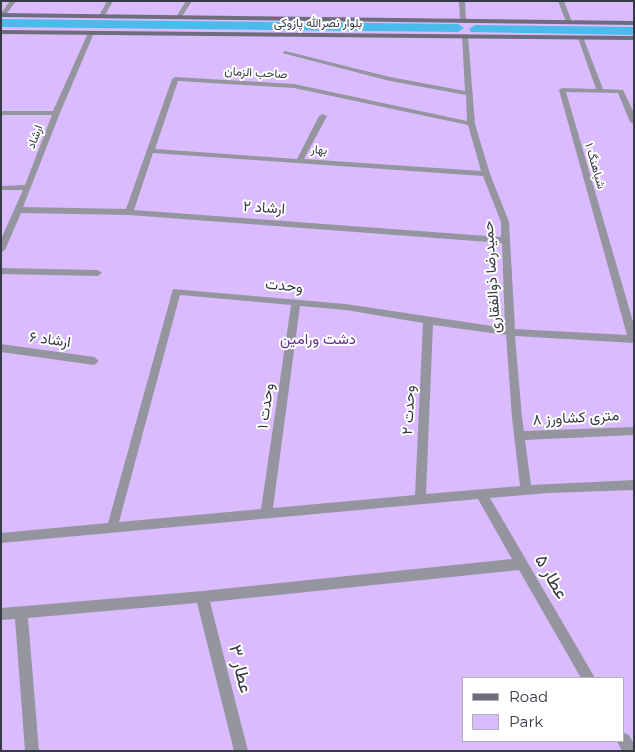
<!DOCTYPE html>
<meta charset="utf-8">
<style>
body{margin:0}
#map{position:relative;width:635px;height:752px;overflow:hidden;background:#dfe8fc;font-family:Montserrat,sans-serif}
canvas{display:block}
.frame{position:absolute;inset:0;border:2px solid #363a44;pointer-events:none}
.legend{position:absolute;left:462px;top:677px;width:162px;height:65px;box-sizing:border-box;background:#fff;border:1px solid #afb0b4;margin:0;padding:6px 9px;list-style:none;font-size:15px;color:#363a44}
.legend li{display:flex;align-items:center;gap:10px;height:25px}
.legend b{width:25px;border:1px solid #afb0b4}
</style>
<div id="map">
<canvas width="635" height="752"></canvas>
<div class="frame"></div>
<ul class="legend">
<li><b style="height:6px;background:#6d6d7d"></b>Road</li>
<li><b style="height:14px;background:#dabcfe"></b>Park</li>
</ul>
</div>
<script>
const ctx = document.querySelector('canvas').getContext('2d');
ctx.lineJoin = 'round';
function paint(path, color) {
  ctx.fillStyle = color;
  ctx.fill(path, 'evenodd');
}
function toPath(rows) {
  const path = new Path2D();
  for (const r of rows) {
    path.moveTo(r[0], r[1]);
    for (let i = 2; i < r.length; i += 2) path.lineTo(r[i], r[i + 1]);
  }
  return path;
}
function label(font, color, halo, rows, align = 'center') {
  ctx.font = font + ' Montserrat,Vazirmatn,sans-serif';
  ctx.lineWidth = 4;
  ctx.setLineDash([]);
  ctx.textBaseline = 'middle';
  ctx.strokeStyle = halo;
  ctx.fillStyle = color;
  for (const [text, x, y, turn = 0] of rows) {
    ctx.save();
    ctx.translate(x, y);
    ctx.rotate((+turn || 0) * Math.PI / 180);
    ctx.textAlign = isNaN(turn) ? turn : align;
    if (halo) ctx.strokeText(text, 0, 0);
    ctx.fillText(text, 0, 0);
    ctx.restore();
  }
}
paint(toPath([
 [1,1,634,1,634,751,1,751],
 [464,678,624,678,624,741,464,741]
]), '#dabcfe');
paint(toPath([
 [1,19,458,24,464,28,458,32,1,27,1,19],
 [475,25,634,27,634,35,471,32,469,29,475,25]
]), '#49bceb');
paint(toPath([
 [10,1,16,1,5,16,1,16,1,13,10,1],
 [107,1,113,1,104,17,100,17,99,16,107,1],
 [186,1,192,1,181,18,177,18,176,17,186,1],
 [459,1,465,1,466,20,463,22,460,20,459,1],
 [558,1,564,1,572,22,571,23,566,22,558,1],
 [91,31,94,33,60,113,23,207,126,209,172,79,175,77,294,84,467,121,466,95,390,81,282,53,285,51,390,77,465,91,462,36,465,34,468,36,475,124,490,174,509,222,515,329,627,335,559,90,562,88,596,89,578,38,583,37,603,89,623,90,634,113,634,124,630,122,618,93,566,92,634,325,634,343,515,336,522,418,524,431,634,427,634,435,525,440,531,485,634,480,634,490,548,493,490,498,595,678,581,678,519,570,210,602,248,751,234,751,197,603,28,618,39,751,25,751,15,619,1,620,1,608,202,591,512,559,478,499,1,543,1,533,108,523,173,289,346,304,505,328,502,243,129,215,21,213,5,250,1,253,1,239,23,190,1,190,1,186,25,185,52,115,1,115,1,111,53,111,88,33,91,31],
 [178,81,294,88,468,125,481,171,304,159,327,116,323,114,319,116,297,159,155,149,178,81],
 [153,153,483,176,501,222,501,237,134,210,153,153],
 [180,295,291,305,261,509,119,522,180,295],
 [300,306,346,310,423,323,415,495,273,508,300,306],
 [433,325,506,335,512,418,520,486,426,494,433,325],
 [1,268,98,270,102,273,98,276,1,274,1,268],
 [1,344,94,357,99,361,94,365,1,352,1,344],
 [624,733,629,735,634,744,634,751,622,751,617,741,624,741,624,733]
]), '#9595a0');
paint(toPath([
 [1,13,634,21,634,25,1,17,1,13],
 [1,30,634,36,634,40,1,34,1,30]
]), '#6d6d7d');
label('12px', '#363a44', '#fff', [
 ["بلوار نصرالله پازوکی",318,23],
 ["صاحب الزمان",256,73,3],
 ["ارشاد",35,137,-69],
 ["بهار",319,150,4],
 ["شباهنگ ۱",595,166,74]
]);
label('15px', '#363a44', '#fff', [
 ["ارشاد ۲",264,208,4],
 ["حمیدرضا ذوالفقاری",492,277,-94],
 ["وحدت",284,286,6],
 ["ارشاد ۶",50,340,8],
 ["وحدت ۱",266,406,-82],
 ["وحدت ۲",409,410,-87],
 ["۸ متری کشاورز",576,418,-3]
]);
label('15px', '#63308f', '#fff', [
 ["دشت ورامین",318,340]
]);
label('18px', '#363a44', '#fff', [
 ["عطار ۵",551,577,60],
 ["عطار ۳",240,669,76]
]);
</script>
